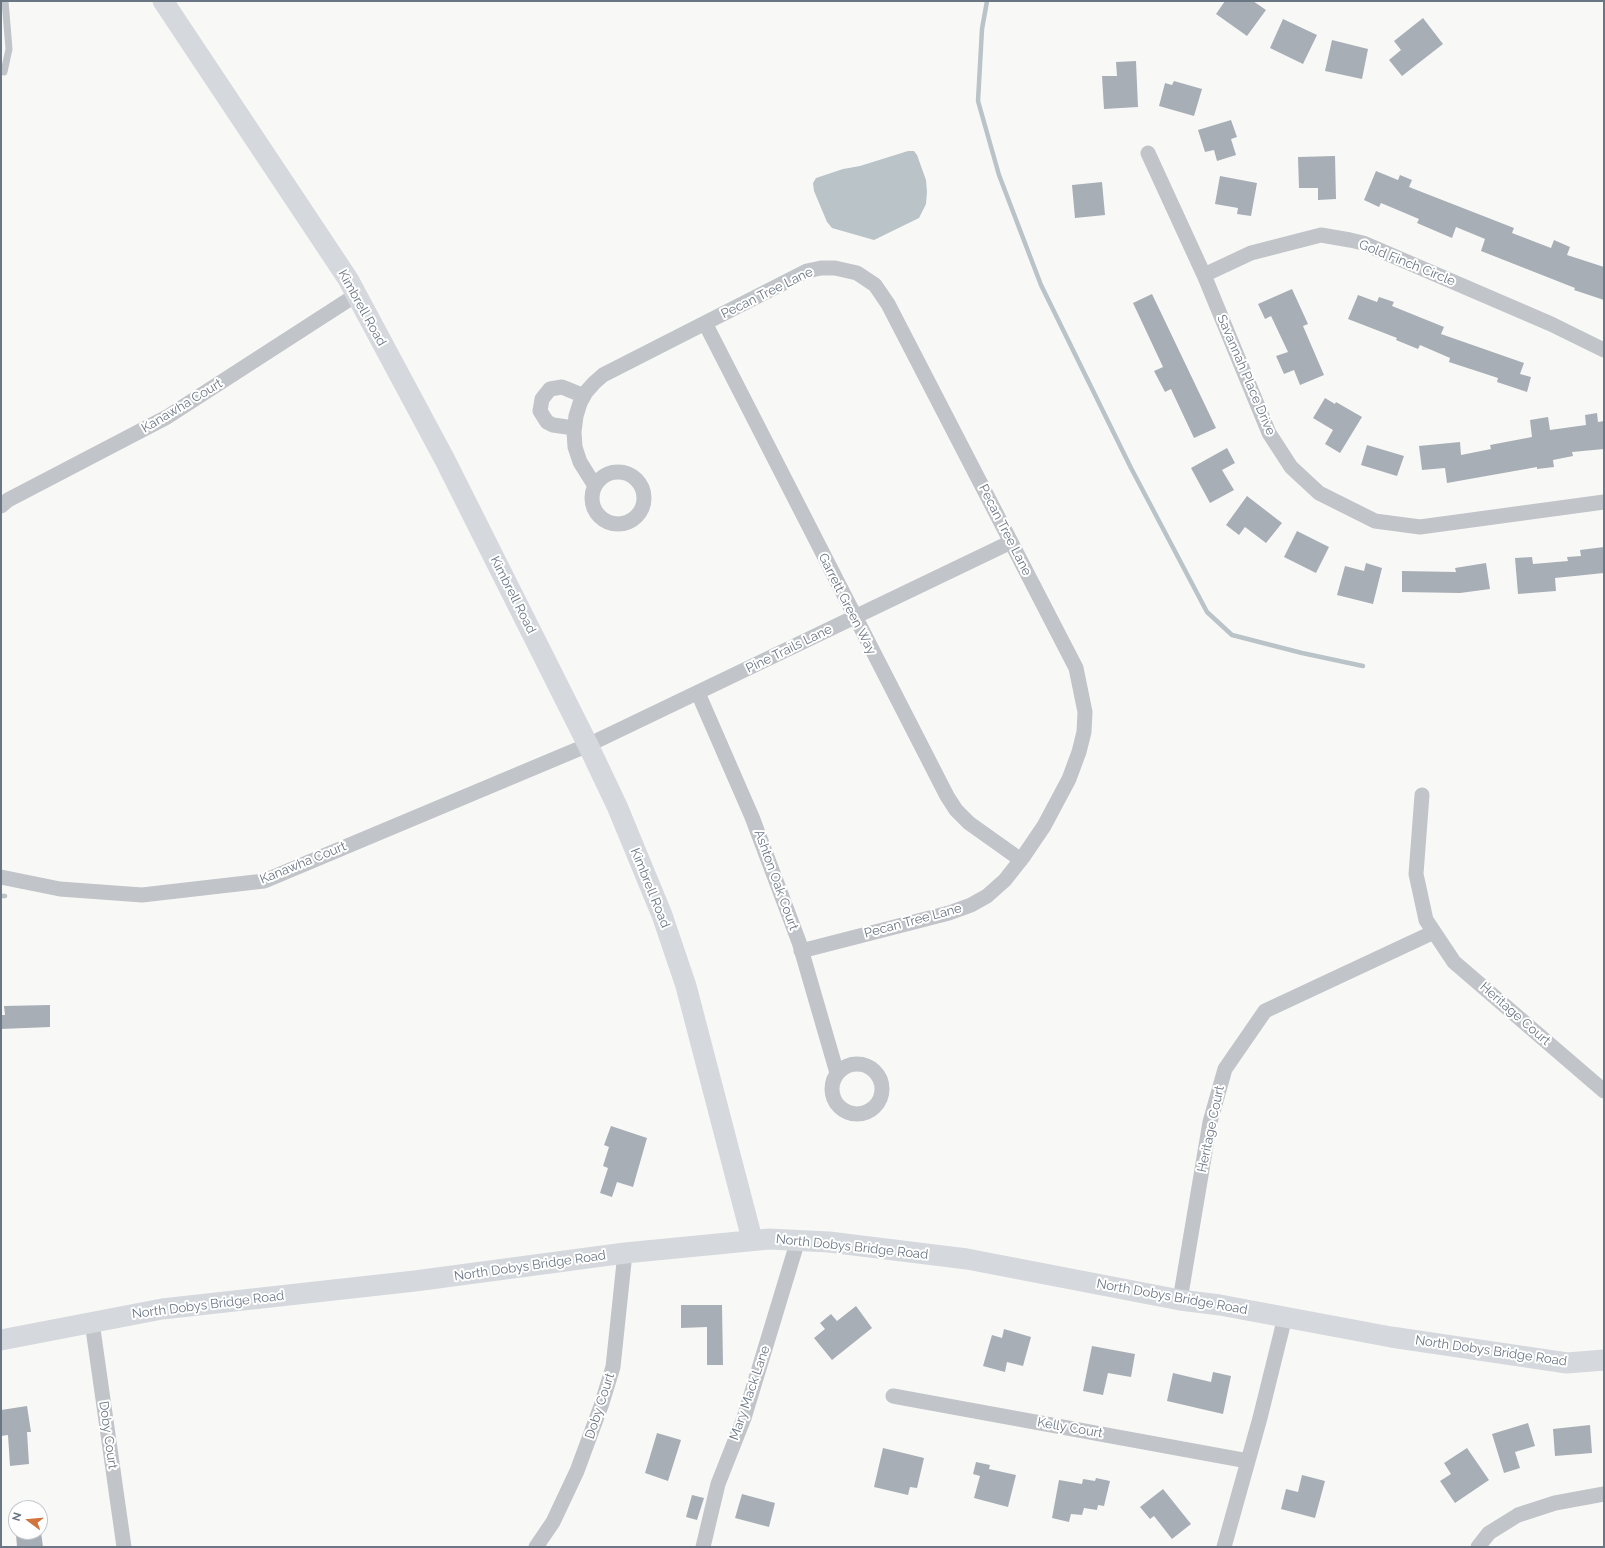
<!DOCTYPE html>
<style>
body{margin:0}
#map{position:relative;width:1605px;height:1548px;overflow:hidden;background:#f8f9f7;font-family:Raleway,sans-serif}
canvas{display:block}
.frame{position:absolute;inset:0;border:2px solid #6b7685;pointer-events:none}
.north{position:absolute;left:8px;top:1500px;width:40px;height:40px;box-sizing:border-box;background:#fff;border:1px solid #c4c8ce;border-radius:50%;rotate:286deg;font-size:11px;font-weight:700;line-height:16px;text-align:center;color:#6b7685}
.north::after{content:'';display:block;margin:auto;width:14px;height:18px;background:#d2743e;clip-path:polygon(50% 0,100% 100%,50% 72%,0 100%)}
</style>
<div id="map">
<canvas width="1605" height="1548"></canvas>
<div class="frame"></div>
<div class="north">N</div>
</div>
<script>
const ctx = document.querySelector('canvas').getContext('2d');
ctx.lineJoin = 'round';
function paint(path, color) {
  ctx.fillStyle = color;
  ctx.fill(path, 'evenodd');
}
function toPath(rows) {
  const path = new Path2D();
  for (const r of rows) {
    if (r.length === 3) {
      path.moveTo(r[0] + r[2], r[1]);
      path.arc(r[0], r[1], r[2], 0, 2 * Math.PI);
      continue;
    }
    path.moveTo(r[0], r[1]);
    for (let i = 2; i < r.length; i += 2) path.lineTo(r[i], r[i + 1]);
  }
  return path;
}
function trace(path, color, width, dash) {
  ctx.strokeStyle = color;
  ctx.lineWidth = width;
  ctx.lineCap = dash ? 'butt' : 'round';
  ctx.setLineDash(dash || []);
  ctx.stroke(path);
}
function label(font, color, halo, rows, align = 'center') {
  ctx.font = font + ' Raleway,sans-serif';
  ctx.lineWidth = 4;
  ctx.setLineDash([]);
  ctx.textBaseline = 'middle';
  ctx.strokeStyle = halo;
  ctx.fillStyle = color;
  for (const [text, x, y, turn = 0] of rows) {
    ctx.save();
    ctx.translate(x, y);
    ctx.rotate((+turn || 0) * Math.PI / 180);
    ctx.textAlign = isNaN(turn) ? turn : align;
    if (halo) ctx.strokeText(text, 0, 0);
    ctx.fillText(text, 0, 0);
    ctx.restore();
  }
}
paint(toPath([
 [908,151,914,151,917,155,926,180,927,192,926,204,919,218,874,240,832,228,827,222,814,191,813,183,816,178,843,169,860,166]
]), '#bac3c8');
trace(toPath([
 [987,1,982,29,978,101,999,175,1041,285,1131,468,1207,612,1232,635,1302,653,1363,666],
 [1,896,5,896]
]), '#bac3c8', 4.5);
paint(toPath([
 [1225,1,1253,1,1266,10,1247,36,1216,14],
 [1423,18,1443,44,1402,76,1389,60,1401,50,1394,41],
 [1283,19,1317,35,1303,64,1270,48],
 [1332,40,1368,49,1362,79,1325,71],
 [1136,61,1138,107,1104,109,1102,76,1117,76,1116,62],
 [1174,81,1202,89,1194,116,1159,106,1165,83,1172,85],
 [1231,120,1237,137,1231,139,1236,155,1217,161,1214,150,1205,152,1198,130],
 [1335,156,1336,199,1318,200,1318,188,1299,188,1298,157],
 [1376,171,1398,180,1400,175,1412,180,1409,187,1514,228,1512,233,1551,248,1554,240,1570,247,1567,255,1604,267,1604,300,1574,290,1575,288,1481,251,1485,239,1456,227,1452,238,1417,223,1419,219,1381,203,1379,207,1364,200],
 [1220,176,1257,183,1251,216,1237,214,1238,208,1215,204],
 [1102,182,1105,215,1075,218,1072,185],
 [1292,289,1308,324,1303,326,1324,375,1300,385,1294,370,1284,374,1276,356,1288,352,1271,316,1265,319,1258,304],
 [1152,294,1216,428,1194,438,1171,389,1165,392,1154,371,1163,367,1133,303],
 [1358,295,1377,302,1379,297,1394,302,1392,306,1444,327,1441,334,1524,363,1520,374,1531,377,1527,392,1497,382,1498,378,1449,362,1450,358,1420,345,1418,349,1396,340,1397,338,1348,319],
 [1325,398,1335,404,1336,402,1362,417,1340,453,1325,444,1333,430,1313,418],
 [1597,413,1598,422,1604,421,1604,449,1572,452,1573,456,1553,460,1554,467,1537,469,1537,467,1447,483,1445,468,1422,470,1419,446,1460,442,1461,455,1491,449,1490,445,1532,437,1530,420,1548,417,1550,430,1586,425,1585,415],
 [1367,445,1404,456,1397,476,1361,465],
 [1227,448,1235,463,1222,470,1234,490,1210,503,1191,468],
 [1247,496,1282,523,1266,543,1245,527,1239,535,1226,525],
 [1297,531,1329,547,1316,573,1284,557],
 [1604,547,1604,573,1555,578,1556,591,1518,594,1515,558,1532,557,1533,564,1568,561,1567,557,1581,556,1580,550],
 [1366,563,1382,568,1373,604,1337,595,1345,566,1364,571],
 [1486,563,1490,589,1460,593,1402,592,1402,571,1456,572,1455,568],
 [50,1005,50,1027,1,1029,1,1015,5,1015,4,1006],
 [611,1126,647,1138,633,1187,617,1182,612,1197,600,1193,608,1168,603,1166,609,1147,604,1145],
 [681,1305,722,1305,723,1365,707,1365,707,1327,681,1328],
 [856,1306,872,1328,832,1360,814,1338,825,1329,820,1323,831,1314,837,1321],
 [1004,1329,1031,1337,1023,1366,1007,1362,1005,1372,983,1366,992,1335,1002,1338],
 [1092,1346,1135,1354,1131,1377,1108,1373,1103,1395,1083,1391],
 [1213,1372,1231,1376,1223,1414,1167,1401,1173,1373,1211,1382],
 [27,1406,31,1432,27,1432,29,1464,10,1466,8,1435,1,1436,1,1410],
 [1528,1423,1535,1446,1515,1452,1520,1468,1504,1473,1492,1434],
 [1590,1425,1592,1453,1555,1456,1553,1429],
 [657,1433,681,1440,668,1481,645,1473],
 [883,1448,924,1458,917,1488,910,1487,908,1495,874,1487],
 [1467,1448,1489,1480,1455,1503,1440,1481,1451,1474,1444,1463],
 [976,1462,990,1465,989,1469,1016,1475,1008,1507,974,1498,980,1476,973,1474],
 [1302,1475,1325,1481,1315,1518,1281,1509,1286,1489,1298,1492],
 [1096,1478,1110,1481,1104,1506,1098,1505,1097,1510,1084,1508,1082,1515,1071,1514,1069,1522,1052,1518,1059,1480,1082,1484,1083,1479,1095,1481],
 [1163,1489,1191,1524,1172,1539,1154,1516,1150,1519,1140,1507],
 [742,1494,775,1503,769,1527,735,1518],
 [692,1495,704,1498,697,1520,686,1517],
 [20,1532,41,1532,43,1547,17,1547,16,1534,20,1534]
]), '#a8aeb5');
trace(toPath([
 [4,72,9,49,5,1]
]), '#c1c4c8', 7);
trace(toPath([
 [1148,153,1204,275,1269,433,1291,467,1319,493,1375,521,1420,527,1604,502],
 [1204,275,1251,253,1321,235,1350,240,1363,243,1551,324,1604,350],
 [705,323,947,796,956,810,969,823,1021,860],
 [574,428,553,425,547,422,540,411,542,399,550,389,562,387,584,396],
 [618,498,26],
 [595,486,580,462,575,447,574,432,576,416,580,403,586,392,594,383,603,375,807,271,821,268,835,268,857,273,875,285,888,304,1076,668,1085,712,1084,732,1079,752,1069,779,1044,826,1023,857,1005,880,987,896,971,905,949,913,801,951],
 [1,506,8,500,167,417,356,295],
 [698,693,752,817,799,942,837,1073],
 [1422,795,1416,874,1426,920,1454,962,1604,1091],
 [1,877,60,889,142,895,264,881,588,745,1011,542],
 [857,1089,25],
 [1180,1300,1210,1122,1225,1069,1265,1011,1434,932],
 [92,1322,124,1547],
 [893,1396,1248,1461],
 [536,1547,553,1522,577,1471,601,1406,613,1367,625,1253],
 [703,1547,718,1484,744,1418,798,1240],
 [1224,1547,1260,1418,1285,1317],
 [1478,1547,1489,1533,1518,1515,1555,1503,1604,1494]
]), '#c1c4c8', 15);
trace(toPath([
 [163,1,348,279,445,460,588,745,617,806,662,915,686,986,752,1239],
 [1,1340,162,1309,415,1281,625,1253,769,1239,829,1242,967,1259,1180,1300,1220,1305,1391,1337,1567,1363,1604,1360]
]), '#d5d9dd', 21);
label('13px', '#6b7685', '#fff', [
 ["Gold Finch Circle",1407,263,22],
 ["Pecan Tree Lane",767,293,-26],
 ["Kimbrell Road",362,308,61],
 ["Savannah Place Drive",1246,375,67],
 ["Kanawha Court",182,406,-31],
 ["Pecan Tree Lane",1005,530,63],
 ["Kimbrell Road",513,595,63],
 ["Garrett Green Way",847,604,63],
 ["Pine Trails Lane",789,649,-26],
 ["Kanawha Court",303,863,-22],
 ["Ashton Oak Court",776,880,70],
 ["Kimbrell Road",650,888,68],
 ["Pecan Tree Lane",913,921,-15],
 ["Heritage Court",1515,1014,41],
 ["Heritage Court",1211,1129,-78],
 ["North Dobys Bridge Road",852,1247,6],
 ["North Dobys Bridge Road",530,1266,-8],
 ["North Dobys Bridge Road",1172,1297,10],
 ["North Dobys Bridge Road",208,1305,-7],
 ["North Dobys Bridge Road",1491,1351,8],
 ["Mary Mack Lane",750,1393,-71],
 ["Doby Court",600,1406,-72],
 ["Kelly Court",1070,1428,10],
 ["Doby Court",108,1435,82]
]);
</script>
